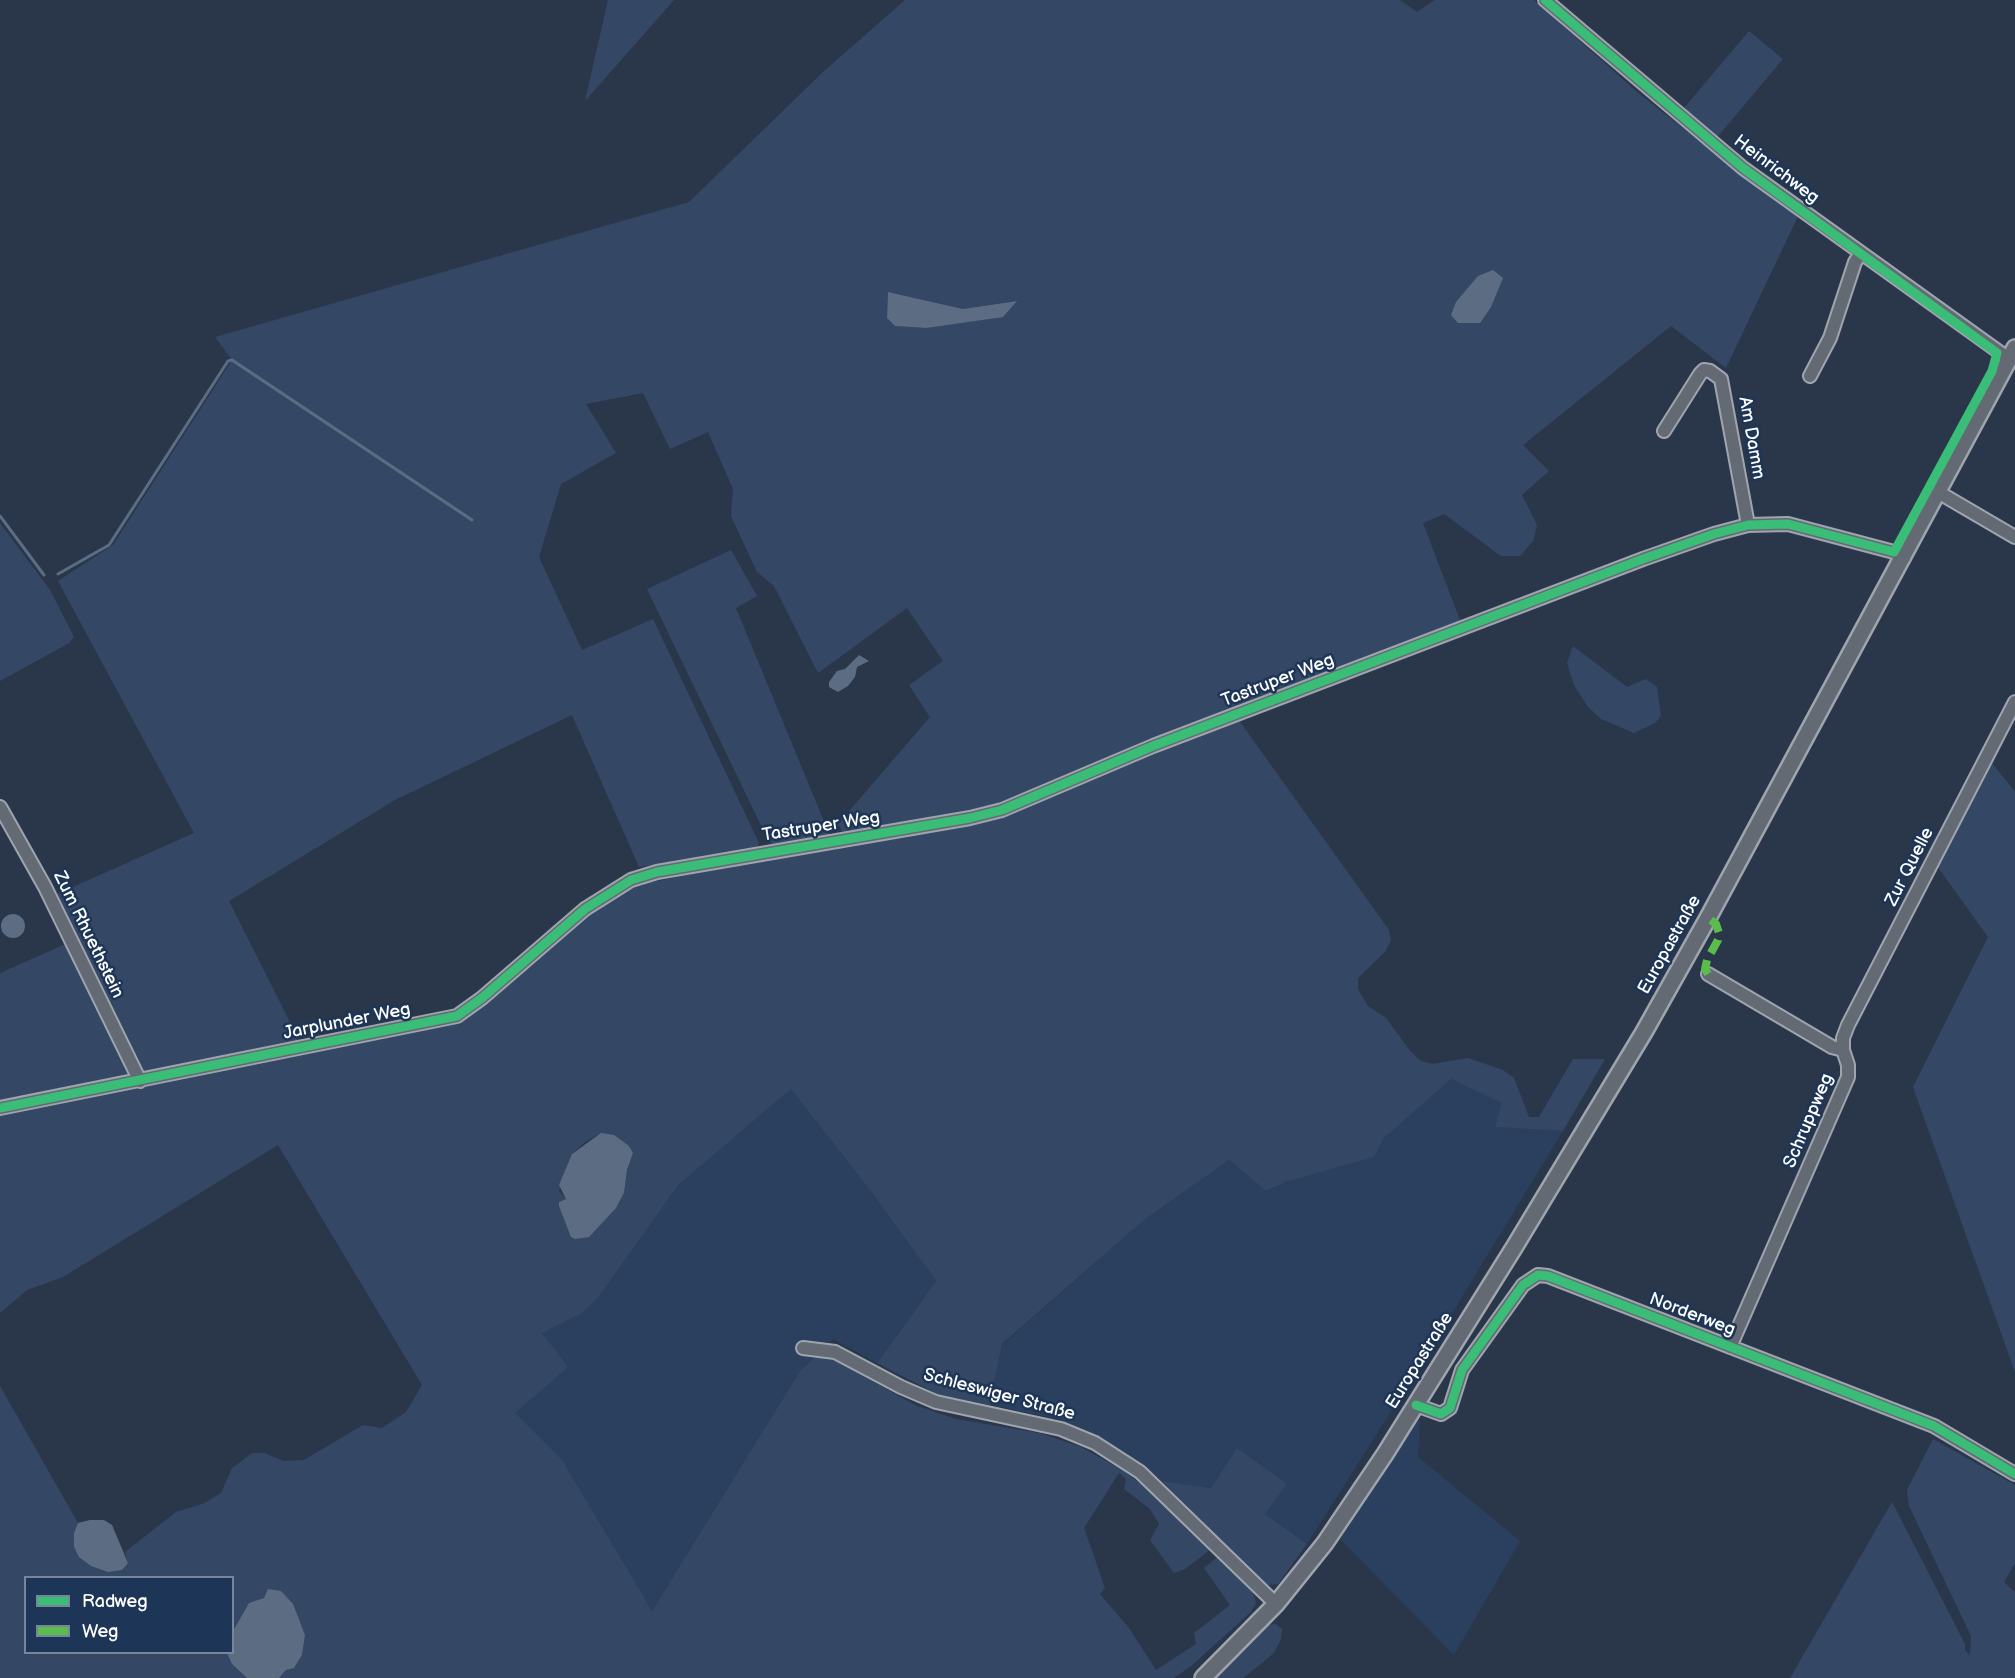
<!DOCTYPE html>
<meta charset="utf-8">
<style>
body{margin:0}
#map{position:relative;width:2015px;height:1678px;overflow:hidden;background:#2a374a;font-family:"Balsamiq Sans",sans-serif}
canvas{display:block}
.legend{position:absolute;left:24px;top:1576px;width:210px;height:78px;box-sizing:border-box;background:#1d3557;border:2px solid #77869a;margin:0;padding:8px 10px;list-style:none;font-size:18px;color:#fff}
.legend li{display:flex;align-items:center;gap:12px;height:30px}
.legend b{width:30px;border:2px solid #77869a}
</style>
<div id="map">
<canvas width="2015" height="1678"></canvas>
<ul class="legend">
<li><b style="height:8px;background:#3abd76"></b>Radweg</li>
<li><b style="height:8px;background:#5cbc4b"></b>Weg</li>
</ul>
</div>
<script>
const ctx = document.querySelector('canvas').getContext('2d');
ctx.lineJoin = 'round';
function paint(path, color) {
  ctx.fillStyle = color;
  ctx.fill(path, 'evenodd');
}
function toPath(rows) {
  const path = new Path2D();
  for (const r of rows) {
    if (r.length === 3) {
      path.moveTo(r[0] + r[2], r[1]);
      path.arc(r[0], r[1], r[2], 0, 2 * Math.PI);
      continue;
    }
    path.moveTo(r[0], r[1]);
    for (let i = 2; i < r.length; i += 2) path.lineTo(r[i], r[i + 1]);
  }
  return path;
}
function trace(path, color, width, dash) {
  ctx.strokeStyle = color;
  ctx.lineWidth = width;
  ctx.lineCap = dash ? 'butt' : 'round';
  ctx.setLineDash(dash || []);
  ctx.stroke(path);
}
function label(font, color, halo, rows, align = 'center') {
  ctx.font = font + ' "Balsamiq Sans",sans-serif';
  ctx.lineWidth = 5;
  ctx.setLineDash([]);
  ctx.textBaseline = 'middle';
  ctx.strokeStyle = halo;
  ctx.fillStyle = color;
  for (const [text, x, y, turn = 0] of rows) {
    ctx.save();
    ctx.translate(x, y);
    ctx.rotate((+turn || 0) * Math.PI / 180);
    ctx.textAlign = isNaN(turn) ? turn : align;
    if (halo) ctx.strokeText(text, 0, 0);
    ctx.fillText(text, 0, 0);
    ctx.restore();
  }
}
paint(toPath([
 [1451,1079,1503,1103,1495,1127,1563,1131,1421,1364,1307,1544,1265,1514,1286,1484,1237,1448,1211,1488,1162,1481,1119,1450,1059,1419,990,1405,1002,1345,1144,1220,1229,1160,1266,1191,1383,1139],
 [791,1089,876,1198,936,1281,877,1363,833,1339,800,1371,652,1611,515,1413,567,1367,542,1333,582,1313,598,1298,678,1185],
 [1420,1420,1418,1457,1520,1541,1454,1655,1340,1539,1411,1427]
]), '#2a405e');
paint(toPath([
 [608,0,674,0,585,101],
 [905,0,1400,0,1417,12,1435,0,1534,0,1637,92,1727,163,1799,214,1726,368,1671,326,1523,445,1549,471,1522,495,1537,525,1533,541,1520,556,1501,556,1444,514,1423,523,1461,623,1146,740,1001,804,843,833,838,824,930,717,909,685,943,661,907,608,818,673,774,586,757,572,731,516,733,489,708,432,670,449,643,393,586,404,616,453,561,484,539,557,582,650,653,619,759,843,755,850,639,867,572,715,395,800,229,901,300,1042,144,1074,55,895,194,833,58,581,113,545,232,360,215,337,689,202,823,72],
 [888,292,963,309,1016,301,926,328,895,326,887,318],
 [1749,31,1783,59,1715,140,1684,108],
 [0,523,50,590,74,637,69,643,0,681],
 [731,550,757,596,736,608,830,836,781,847,769,842,647,589],
 [1573,646,1627,687,1646,679,1657,687,1661,716,1655,723,1634,733,1601,719,1588,707,1574,685,1567,663],
 [1238,719,1389,930,1391,940,1385,952,1358,978,1358,989,1368,1006,1386,1018,1411,1052,1421,1061,1432,1064,1468,1058,1503,1070,1514,1078,1529,1117,1539,1117,1573,1059,1605,1059,1563,1131,1495,1127,1502,1103,1451,1079,1383,1139,1374,1157,1288,1181,1266,1191,1229,1160,1144,1220,1002,1344,990,1405,939,1395,877,1363,936,1281,876,1198,791,1089,678,1185,598,1298,582,1313,542,1333,568,1367,515,1413,562,1460,652,1611,800,1371,818,1354,838,1362,917,1406,956,1419,1039,1433,1081,1447,1121,1469,1145,1487,1210,1550,1185,1569,1174,1573,1150,1540,1159,1524,1150,1509,1124,1489,1126,1479,1119,1473,1084,1528,1105,1588,1100,1594,1129,1628,1156,1670,1196,1644,1194,1633,1230,1605,1204,1568,1218,1557,1253,1593,1256,1603,1251,1612,1191,1666,1174,1678,279,1678,286,1670,294,1668,302,1655,305,1635,265,1598,249,1603,233,1631,232,1578,26,1578,26,1652,227,1653,232,1664,247,1678,0,1678,0,1386,78,1523,74,1533,128,1563,125,1552,176,1512,205,1503,221,1493,232,1468,252,1453,264,1453,284,1461,304,1460,363,1425,382,1428,406,1412,422,1385,278,1145,63,1277,27,1290,0,1313,0,1113,458,1023,532,965,594,911,627,890,652,882,1022,810,1155,749],
 [601,1133,633,1153,627,1170,624,1193,616,1208,562,1212,559,1202,566,1199,559,1191,572,1154,585,1142],
 [1992,763,2015,792,2015,1372,1913,1087,1988,937,1937,866],
 [68,943,134,1077,0,1103,0,973],
 [1933,1439,2015,1485,2015,1563,2004,1582,2015,1592,2015,1678,1790,1678,1892,1502,1965,1644,1965,1650,1970,1655,1971,1636,1909,1506,1907,1490],
 [1237,1448,1287,1484,1265,1514,1307,1544,1278,1584,1268,1585,1257,1579,1162,1481,1211,1488],
 [1276,1624,1282,1629,1281,1639,1274,1653,1262,1663,1243,1678,1213,1678,1236,1658,1266,1625]
]), '#344865');
paint(toPath([
 [1493,270,1503,278,1491,307,1480,323,1458,323,1451,315,1456,302,1478,276],
 [888,292,963,309,1017,301,1003,317,926,328,895,326,887,318],
 [859,655,869,661,857,667,855,677,848,686,838,692,829,687,829,682,837,671,845,669],
 [13,926,12],
 [601,1133,614,1135,629,1146,633,1153,627,1170,624,1193,616,1208,589,1237,575,1239,571,1237,559,1206,559,1202,566,1199,559,1185,572,1154],
 [90,1520,104,1520,112,1525,128,1563,122,1570,108,1572,91,1566,79,1557,74,1547,74,1533,78,1523],
 [268,1589,281,1591,293,1604,305,1635,302,1655,294,1668,286,1670,279,1678,247,1678,232,1664,227,1653,232,1652,233,1631,249,1603,264,1598]
]), '#5c6d83');
trace(toPath([
 [0,516,44,575],
 [58,574,109,545,228,361,232,360,472,520]
]), '#5c6d83', 3);
const minor = toPath([
 [1545,0,1743,168,2009,359],
 [1810,376,1830,338,1855,262,1861,253],
 [1664,431,1700,374,1704,370,1710,371,1721,379,1748,525],
 [1938,492,2015,537],
 [0,807,45,887,140,1081],
 [1708,974,1832,1047,1843,1050,1848,1065,1848,1077,1730,1347],
 [1843,1050,1843,1038,1848,1025,2015,702],
 [0,1108,457,1016,482,998,585,909,631,880,657,872,970,818,1002,810,1153,746,1643,559,1714,534,1748,525,1788,524,1894,552,1904,558],
 [803,1348,835,1352,901,1387,936,1402,1061,1429,1095,1443,1140,1472,1276,1604],
 [1416,1405,1441,1414,1450,1408,1462,1370,1523,1285,1538,1275,1548,1276,1934,1426,2015,1474]
]);
const major = toPath([
 [1203,1678,1276,1604,1325,1543,1385,1454,1515,1246,1644,1032,1708,918,2015,348]
]);
trace(minor, '#9fa5ae', 16);
trace(major, '#9fa5ae', 20);
trace(minor, '#636a74', 12);
trace(major, '#636a74', 15);
trace(toPath([
 [1708,974,1705,969,1707,960,1718,940,1719,933,1716,924,1708,918]
]), '#5cbc4b', 8, [15, 8]);
trace(toPath([
 [0,1108,457,1016,482,998,585,909,631,880,657,872,970,818,1002,810,1153,746,1643,559,1714,534,1748,525,1788,524,1894,552,1992,371,1997,353,1743,168,1545,0],
 [1416,1405,1441,1414,1450,1408,1462,1370,1523,1285,1538,1275,1548,1276,1934,1426,2015,1474]
]), '#3abd76', 9);
label('18px', '#fff', '#1d3557', [
 ["Heinrichweg",1776,170,37],
 ["Am Damm",1751,438,80],
 ["Tastruper Weg",1278,681,-21],
 ["Tastruper Weg",821,827,-9],
 ["Zur Quelle",1910,867,-63],
 ["Zum Rhuethstein",88,935,64],
 ["Europastraße",1670,945,-61],
 ["Jarplunder Weg",347,1022,-11],
 ["Schruppweg",1809,1121,-67],
 ["Norderweg",1692,1315,21],
 ["Europastraße",1420,1361,-58],
 ["Schleswiger Straße",999,1395,15]
]);
</script>
